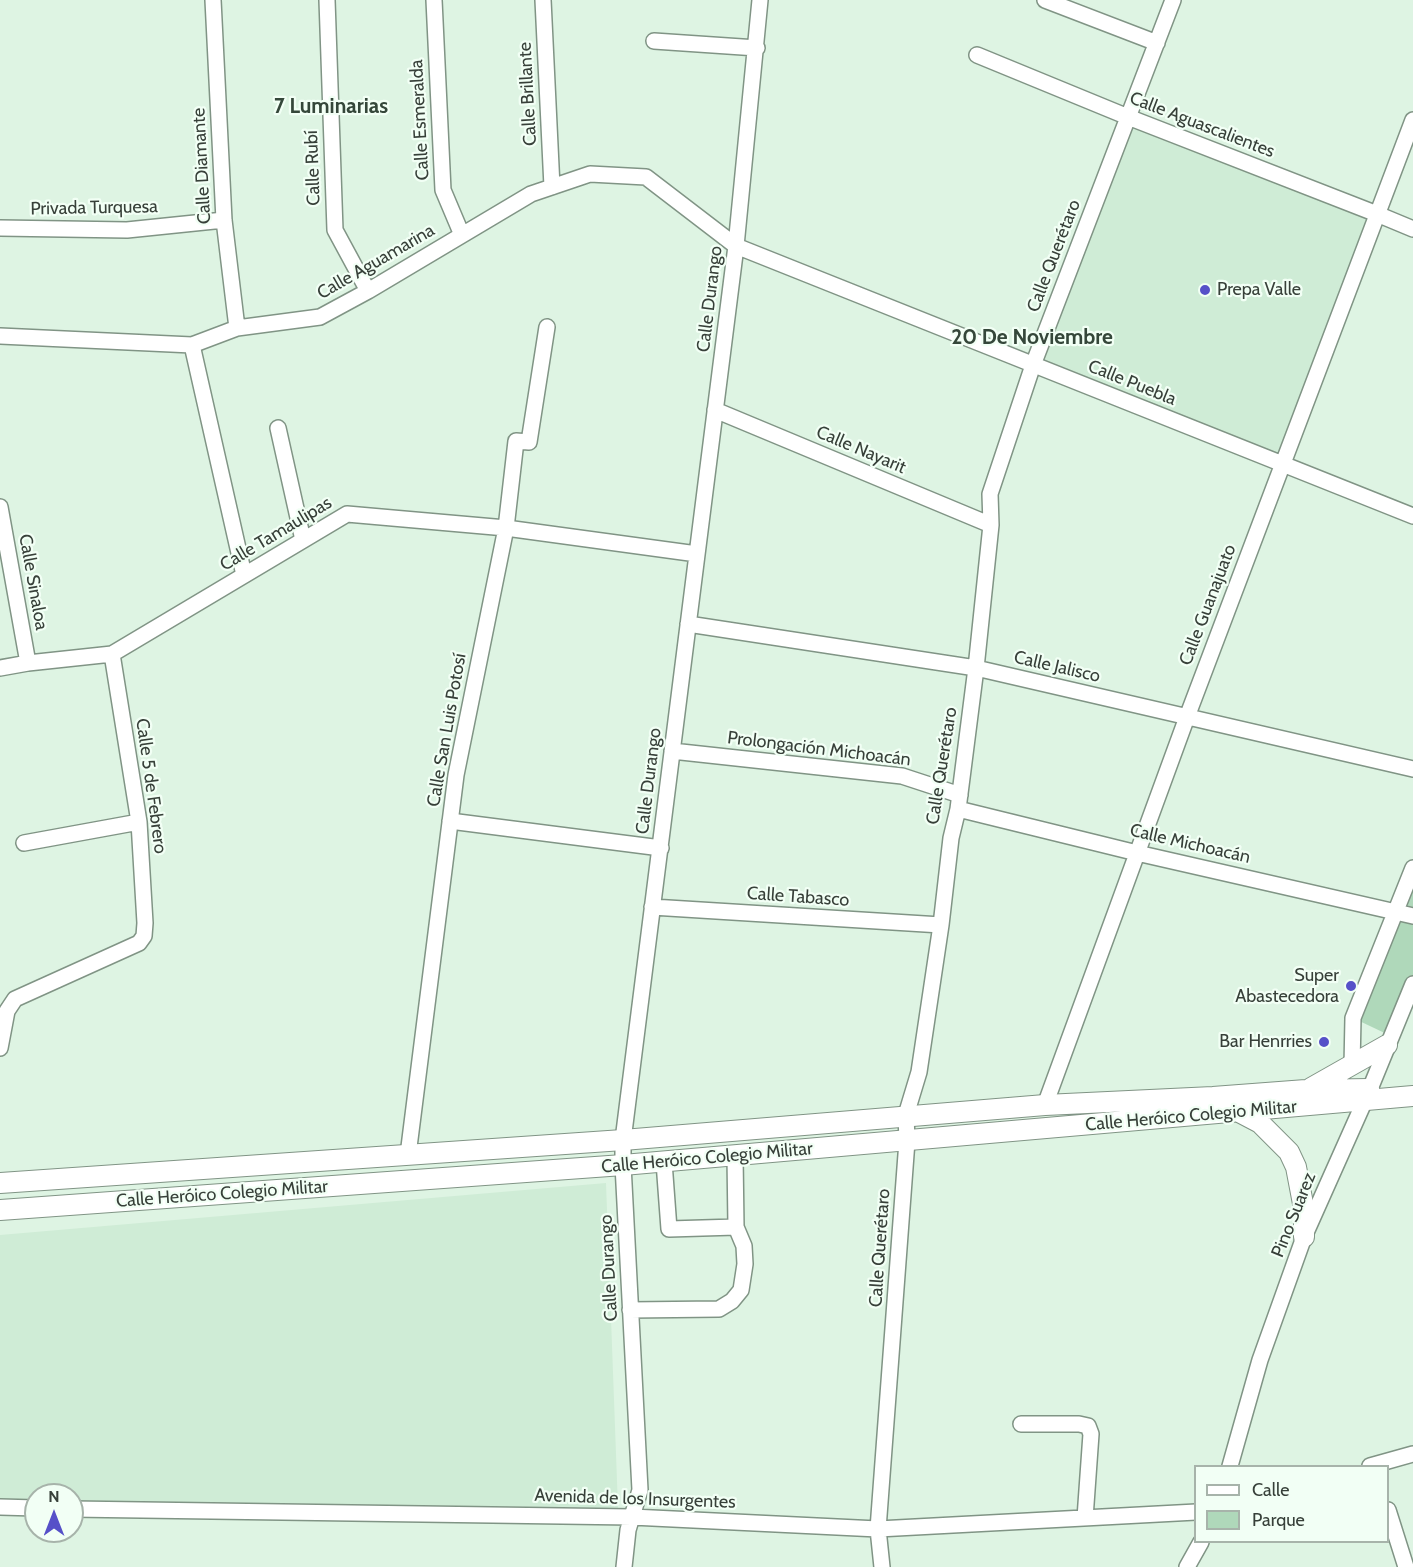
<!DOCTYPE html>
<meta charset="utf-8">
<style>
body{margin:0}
#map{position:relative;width:1413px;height:1567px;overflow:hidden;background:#def4e3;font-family:Cabin,sans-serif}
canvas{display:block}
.legend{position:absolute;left:1194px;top:1465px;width:195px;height:78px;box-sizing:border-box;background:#f2fff5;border:2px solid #a7b3aa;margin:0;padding:8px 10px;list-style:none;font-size:18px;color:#374039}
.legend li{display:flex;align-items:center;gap:12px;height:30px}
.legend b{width:30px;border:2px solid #a7b3aa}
.north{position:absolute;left:24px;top:1483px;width:60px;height:60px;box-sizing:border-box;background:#f2fff5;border:2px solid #a7b3aa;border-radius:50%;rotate:0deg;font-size:16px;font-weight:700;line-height:24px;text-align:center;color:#374039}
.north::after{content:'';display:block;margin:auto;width:21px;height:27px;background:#5650c8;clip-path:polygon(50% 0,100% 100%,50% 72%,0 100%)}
</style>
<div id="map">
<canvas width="1413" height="1567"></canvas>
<ul class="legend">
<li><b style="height:8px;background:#fff"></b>Calle</li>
<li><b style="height:16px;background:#afd8ba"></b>Parque</li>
</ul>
<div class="north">N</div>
</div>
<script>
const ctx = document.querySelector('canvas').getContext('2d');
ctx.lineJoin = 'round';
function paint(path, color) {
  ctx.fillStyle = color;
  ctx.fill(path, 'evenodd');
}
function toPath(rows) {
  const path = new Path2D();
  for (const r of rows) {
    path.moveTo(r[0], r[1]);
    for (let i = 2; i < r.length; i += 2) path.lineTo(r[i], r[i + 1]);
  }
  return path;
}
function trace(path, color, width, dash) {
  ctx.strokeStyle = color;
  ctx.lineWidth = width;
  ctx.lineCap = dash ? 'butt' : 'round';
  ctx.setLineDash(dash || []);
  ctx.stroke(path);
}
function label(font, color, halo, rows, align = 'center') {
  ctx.font = font + ' Cabin,sans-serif';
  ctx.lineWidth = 4.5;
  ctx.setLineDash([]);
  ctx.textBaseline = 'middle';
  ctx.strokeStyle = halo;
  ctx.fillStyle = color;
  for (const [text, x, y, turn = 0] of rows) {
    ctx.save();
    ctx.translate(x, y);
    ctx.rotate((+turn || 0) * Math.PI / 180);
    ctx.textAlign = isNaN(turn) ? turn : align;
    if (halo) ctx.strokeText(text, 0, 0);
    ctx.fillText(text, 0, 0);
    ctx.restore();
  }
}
paint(toPath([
 [1128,117,1377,214,1282,464,1033,365],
 [606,1183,618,1508,72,1501,72,1495,36,1495,36,1500,0,1500,0,1235]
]), '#cfecd6');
paint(toPath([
 [1413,868,1413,984,1391,1036,1353,1018]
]), '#afd8ba');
const minor = toPath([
 [213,0,224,220,237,328],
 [327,0,335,230,368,291],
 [434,0,443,190,462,235],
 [543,0,552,187],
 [1045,0,1157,43],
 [654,41,757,48],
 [977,55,1128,117,1377,214,1413,229],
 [0,228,127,230,224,220],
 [0,336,192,345,237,328,320,317,368,291,531,194,590,174,646,177,736,246,1413,516],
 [192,345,244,575],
 [715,410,991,525],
 [278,428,303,540],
 [0,507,28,663],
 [688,624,976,668,1413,769],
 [0,668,28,663,112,654,347,514,506,528,697,554],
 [672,751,902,776,960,795],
 [958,809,1137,853,1413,916],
 [450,821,661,848],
 [24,843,139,822],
 [652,907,941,925],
 [0,1048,7,1011,15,999,139,943,144,936,145,923,139,822,112,654],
 [1352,1066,1353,1018,1413,868],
 [1045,1105,1187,717,1413,120],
 [408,1155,456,775,506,528,516,441,529,442,547,327],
 [664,1162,669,1229,736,1227,735,1156],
 [630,1310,719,1309,732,1301,741,1290,745,1264,744,1246,736,1227],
 [1021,1424,1079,1424,1088,1426,1091,1434,1085,1518],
 [1230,1466,1260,1360,1304,1237,1370,1089,1413,984],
 [1370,1466,1413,1454],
 [0,1507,36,1508],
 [72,1509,632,1517,878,1529,1196,1512],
 [1388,1510,1406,1567],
 [624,1567,628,1530,640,1490,623,1165,623,1140,736,246,760,0],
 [882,1567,878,1529,907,1141,906,1115,919,1072,941,925,951,838,958,809,976,668,991,525,990,494,1033,365,1173,0],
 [1187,1567,1201,1542]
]);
const major = toPath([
 [1311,1088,1387,1045],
 [1239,1112,1260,1123,1289,1152,1296,1167,1304,1209,1304,1237],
 [0,1183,623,1140,1045,1105,1213,1097,1306,1090,1369,1089],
 [0,1210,623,1165,1413,1096]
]);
trace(minor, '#809485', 18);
trace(major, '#809485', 22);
trace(minor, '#fff', 15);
trace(major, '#fff', 20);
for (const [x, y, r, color] of [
 [1205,290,6,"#5650c8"],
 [1351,986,6,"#5650c8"],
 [1324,1042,6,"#5650c8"]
]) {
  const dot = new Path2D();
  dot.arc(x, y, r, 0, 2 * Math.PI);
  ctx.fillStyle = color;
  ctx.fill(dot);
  trace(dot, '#f2fff5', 2);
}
label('18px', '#374039', '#f2fff5', [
 ["Calle Brillante",528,94,-93],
 ["Calle Esmeralda",420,120,-93],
 ["Calle Aguascalientes",1202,125,21],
 ["Calle Diamante",202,166,-93],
 ["Calle Rubí",313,168,-92],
 ["Privada Turquesa",94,208,-1],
 ["Calle Querétaro",1054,256,-69],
 ["Calle Aguamarina",376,262,-30],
 ["Calle Durango",710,299,-83],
 ["Calle Puebla",1132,383,22],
 ["Calle Nayarit",861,450,23],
 ["Calle Tamaulipas",276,534,-31],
 ["Calle Sinaloa",33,582,80],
 ["Calle Guanajuato",1208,605,-69],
 ["Calle Jalisco",1057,667,13],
 ["Calle San Luis Potosí",447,730,-80],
 ["Prolongación Michoacán",819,749,7],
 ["Calle Querétaro",942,766,-81],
 ["Calle Durango",649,781,-83],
 ["Calle 5 de Febrero",151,786,82],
 ["Calle Michoacán",1190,844,13],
 ["Calle Tabasco",798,897,4],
 ["Calle Heróico Colegio Militar",1191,1116,-5],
 ["Calle Heróico Colegio Militar",707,1158,-5],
 ["Calle Heróico Colegio Militar",222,1194,-4],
 ["Pino Suarez",1294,1215,-68],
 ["Calle Querétaro",880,1248,-86],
 ["Calle Durango",609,1268,-93],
 ["Avenida de los Insurgentes",635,1499,2]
]);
label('18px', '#374039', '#f2fff5', [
 ["Prepa Valle",1217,290,"left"],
 ["Super",1339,976],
 ["Abastecedora",1339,997],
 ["Bar Henrries",1312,1042]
], 'right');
label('bold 21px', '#35473a', '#f2fff5', [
 ["7 Luminarias",331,107],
 ["20 De Noviembre",1032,338]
]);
</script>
